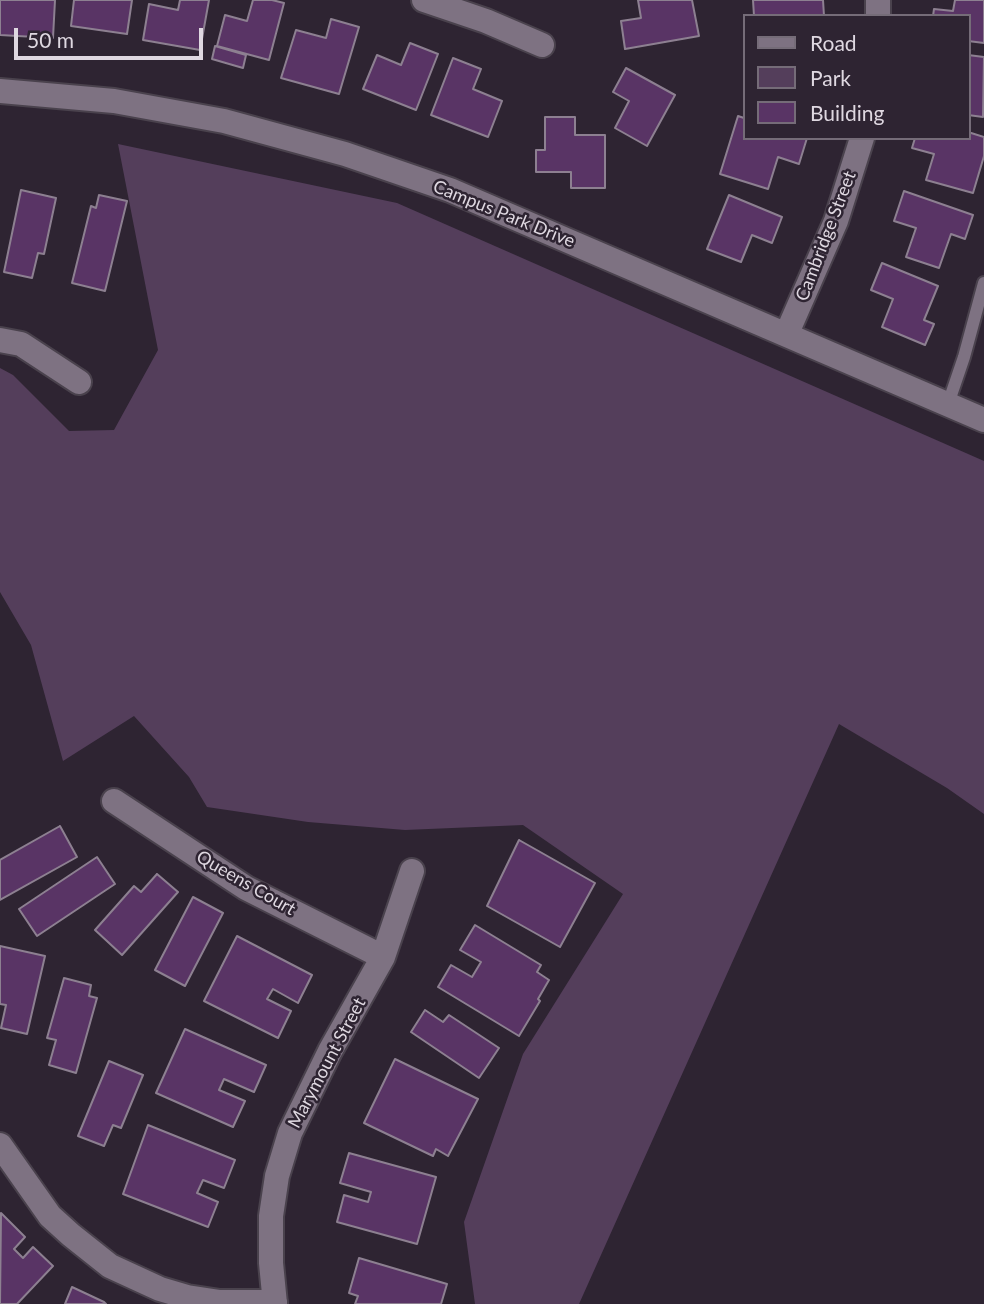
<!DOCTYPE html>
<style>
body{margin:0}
#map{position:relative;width:984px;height:1304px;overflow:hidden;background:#2e2432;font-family:Lato,sans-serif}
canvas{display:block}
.legend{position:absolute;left:743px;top:14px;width:228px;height:126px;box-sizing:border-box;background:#2e2432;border:2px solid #756c78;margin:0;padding:9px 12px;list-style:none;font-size:21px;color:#dfd8e1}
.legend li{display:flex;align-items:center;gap:14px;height:35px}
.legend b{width:35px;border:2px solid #756c78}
.scale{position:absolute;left:14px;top:28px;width:189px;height:32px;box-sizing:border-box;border:4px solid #dfd8e1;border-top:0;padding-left:9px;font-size:21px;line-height:24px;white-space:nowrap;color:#dfd8e1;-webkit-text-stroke:5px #2e2432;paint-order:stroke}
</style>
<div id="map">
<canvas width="984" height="1304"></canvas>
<ul class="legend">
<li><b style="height:9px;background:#7e7282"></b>Road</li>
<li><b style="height:19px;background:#543e5b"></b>Park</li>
<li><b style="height:19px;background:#593465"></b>Building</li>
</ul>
<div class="scale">50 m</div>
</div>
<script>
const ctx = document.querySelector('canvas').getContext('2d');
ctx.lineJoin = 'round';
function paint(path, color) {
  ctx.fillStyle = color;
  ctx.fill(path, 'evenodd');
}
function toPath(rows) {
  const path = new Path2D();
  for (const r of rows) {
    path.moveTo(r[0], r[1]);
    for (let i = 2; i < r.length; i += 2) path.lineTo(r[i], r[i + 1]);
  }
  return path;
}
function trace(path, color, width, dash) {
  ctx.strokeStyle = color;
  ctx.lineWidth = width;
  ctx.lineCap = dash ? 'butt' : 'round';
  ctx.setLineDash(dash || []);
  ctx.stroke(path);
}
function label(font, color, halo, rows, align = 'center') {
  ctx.font = font + ' Lato,sans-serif';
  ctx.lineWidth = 5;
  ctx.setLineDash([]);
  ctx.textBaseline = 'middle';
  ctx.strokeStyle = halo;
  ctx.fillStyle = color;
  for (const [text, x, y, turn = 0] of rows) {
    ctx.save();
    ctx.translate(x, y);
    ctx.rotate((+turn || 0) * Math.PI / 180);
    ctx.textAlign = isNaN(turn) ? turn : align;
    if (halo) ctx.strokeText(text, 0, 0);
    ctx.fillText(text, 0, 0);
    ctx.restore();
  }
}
paint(toPath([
 [118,144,397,203,984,461,984,814,947,788,839,724,579,1304,475,1304,464,1222,523,1054,623,894,523,825,405,830,308,822,207,807,189,777,134,716,63,761,31,645,0,592,0,368,13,375,69,431,114,430,158,350]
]), '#543e5b');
const building = toPath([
 [0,0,55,0,53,38,0,35,0,0],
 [74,0,132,0,127,34,71,26,74,0],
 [180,0,209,0,200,50,143,40,149,4,178,10,180,0],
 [253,0,272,0,284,3,269,60,217,46,225,15,247,21,253,0],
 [638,0,692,0,699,36,625,49,621,21,641,18,638,0],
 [753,0,823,0,824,16,754,16,753,0],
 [955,0,984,0,984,43,968,41,968,16,933,16,934,9,953,11,955,0],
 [331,19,359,27,339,94,281,78,296,30,326,38,331,19],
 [410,43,438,54,416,110,363,89,377,55,401,65,410,43],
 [215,46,246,55,243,68,212,59,215,46],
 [968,55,984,57,983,117,968,115,968,55],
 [453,58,481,69,473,89,502,101,488,137,431,115,453,58],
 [626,68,675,95,647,146,615,128,629,101,613,92,626,68],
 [738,116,744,118,744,138,807,138,799,164,778,157,768,189,720,174,738,116],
 [545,117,575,117,575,135,605,135,605,188,571,188,571,172,536,172,536,150,545,150,545,117],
 [968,132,984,137,984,156,973,193,926,180,934,154,912,148,915,138,968,138,968,132],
 [21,190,56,198,44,254,38,253,32,278,4,272,21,190],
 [904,191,973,215,965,239,951,234,939,268,906,257,916,228,894,221,904,191],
 [99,195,127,201,105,291,72,283,91,206,96,208,99,195],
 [729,195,782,217,772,243,752,235,741,262,707,249,729,195],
 [882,263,938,286,924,320,934,324,925,345,882,327,893,299,871,290,882,263],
 [60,826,77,857,0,900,0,860,60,826],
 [519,840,595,883,560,947,487,906,519,840],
 [97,857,115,884,37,936,19,909,97,857],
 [157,874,178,892,122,955,95,930,134,886,141,892,157,874],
 [193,897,223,913,185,986,155,970,193,897],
 [475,925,541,965,537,972,549,980,538,999,540,1001,519,1036,438,987,451,965,472,977,481,962,460,950,475,925],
 [237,936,312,975,298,1003,273,989,267,999,291,1011,278,1038,204,1001,237,936],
 [0,946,45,956,27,1034,1,1028,6,1005,0,1004,0,946],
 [64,978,91,985,89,996,97,998,76,1073,49,1065,56,1040,47,1038,64,978],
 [425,1010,443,1022,449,1015,499,1048,479,1078,411,1032,425,1010],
 [185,1029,266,1065,254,1092,224,1079,219,1090,245,1101,233,1127,156,1093,185,1029],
 [395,1059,478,1099,448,1156,436,1149,433,1156,364,1123,395,1059],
 [109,1061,143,1075,121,1128,113,1125,104,1146,78,1136,109,1061],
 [148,1125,235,1160,224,1188,203,1180,197,1193,218,1202,208,1227,123,1194,148,1125],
 [349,1153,436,1177,417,1244,337,1222,344,1195,368,1202,371,1192,340,1183,349,1153],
 [1,1213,25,1237,14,1249,23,1258,33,1247,53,1266,17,1304,0,1304,1,1213],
 [359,1258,447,1284,441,1304,355,1304,358,1296,349,1293,359,1258],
 [72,1287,104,1302,106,1304,65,1304,72,1287]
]);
paint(building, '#593465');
trace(building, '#8d8091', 2);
const service = toPath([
 [948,404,964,357,984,283]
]);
const minor = toPath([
 [424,0,486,21,542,45],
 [878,0,878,16],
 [0,91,114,101,224,121,345,154,450,190,984,420],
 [787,333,836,221,862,138],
 [0,340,21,344,79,382],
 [114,801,246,888,383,957],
 [0,1145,50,1216,71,1235,110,1266,160,1289,187,1297,220,1302,275,1302],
 [275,1304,271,1263,271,1216,277,1176,290,1133,330,1051,383,957,412,871]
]);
trace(service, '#4a424d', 16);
trace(minor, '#4a424d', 28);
trace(service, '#7e7282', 12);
trace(minor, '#7e7282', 24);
label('18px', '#dfd8e1', '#2e2432', [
 ["Campus Park Drive",504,214,22],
 ["Cambridge Street",826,236,-69],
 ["Queens Court",246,883,30],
 ["Marymount Street",327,1063,-62]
]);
</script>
